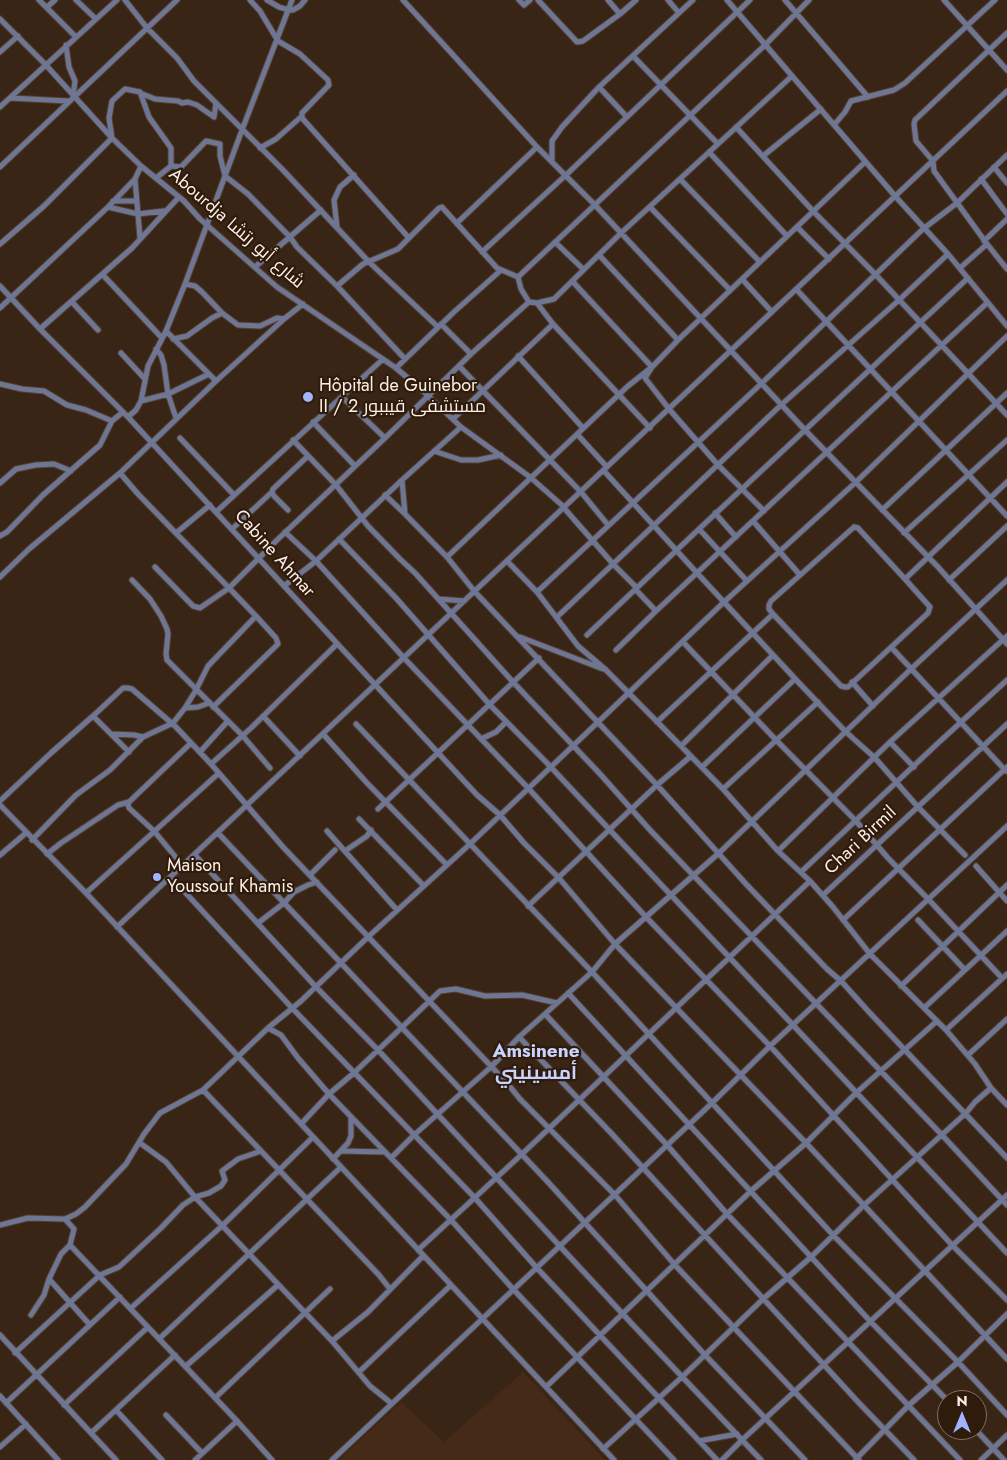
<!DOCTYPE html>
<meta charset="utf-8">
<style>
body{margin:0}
#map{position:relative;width:1007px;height:1460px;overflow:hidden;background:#392516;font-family:Jost,sans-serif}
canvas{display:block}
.north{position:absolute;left:937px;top:1390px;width:50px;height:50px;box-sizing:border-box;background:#2f1b0c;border:1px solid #817063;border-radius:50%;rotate:0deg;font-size:14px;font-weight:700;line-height:20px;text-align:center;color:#fcefe5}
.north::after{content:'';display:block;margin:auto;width:18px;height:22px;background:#a2b2fd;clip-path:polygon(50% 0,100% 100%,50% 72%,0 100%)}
</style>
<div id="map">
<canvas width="1007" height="1460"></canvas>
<div class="north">N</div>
</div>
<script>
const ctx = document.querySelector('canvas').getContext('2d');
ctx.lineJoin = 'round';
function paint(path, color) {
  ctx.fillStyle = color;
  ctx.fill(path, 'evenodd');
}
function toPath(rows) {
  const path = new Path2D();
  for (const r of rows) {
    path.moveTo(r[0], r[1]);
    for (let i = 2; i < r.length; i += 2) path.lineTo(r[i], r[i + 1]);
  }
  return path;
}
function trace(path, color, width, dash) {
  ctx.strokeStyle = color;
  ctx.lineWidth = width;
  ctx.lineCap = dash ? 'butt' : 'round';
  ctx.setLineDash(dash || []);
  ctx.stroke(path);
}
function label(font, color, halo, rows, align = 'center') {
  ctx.font = font + ' Jost,Cairo,sans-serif';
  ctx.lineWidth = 4.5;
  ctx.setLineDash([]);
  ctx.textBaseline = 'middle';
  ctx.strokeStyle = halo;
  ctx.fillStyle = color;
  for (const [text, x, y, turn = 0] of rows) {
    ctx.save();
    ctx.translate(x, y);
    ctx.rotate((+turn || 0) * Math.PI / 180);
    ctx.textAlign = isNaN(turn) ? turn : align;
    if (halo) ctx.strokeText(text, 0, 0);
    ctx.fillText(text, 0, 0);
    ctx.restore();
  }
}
paint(toPath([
 [523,1372,605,1460,339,1460,401,1402,444,1442]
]), '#452b17');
const minor = toPath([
 [39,0,76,37],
 [76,0,96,19],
 [125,0,147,28,177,58,194,81,282,169,369,262,438,327],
 [250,0,260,11,278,41,300,54,328,80,329,85,302,113,302,118,409,238],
 [267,0,279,7,289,10,293,10,300,6,305,0],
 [403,0,537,147,594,204,805,430,938,567,1007,644],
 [519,0,524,5,530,0],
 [538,0,577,42,583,41,620,14,636,0],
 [608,0,620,14],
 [668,0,679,13],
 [727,0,895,196,948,254,1007,326],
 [785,0,868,97],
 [944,0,1007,70],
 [47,7,55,0],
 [0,19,45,64,112,138,141,166,184,201,200,219,277,287,396,368,423,391,461,427,530,477,564,507],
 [1007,33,915,120,914,124,916,141,933,161,934,171,987,244,1007,269],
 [66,45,69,67,75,81,73,96],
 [0,52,18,36],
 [633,56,718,144],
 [599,87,627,117],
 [140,93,155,99,178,101,182,103,188,102,197,105,214,117,216,103],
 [10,98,68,101],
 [0,107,117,0],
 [834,125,845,112,851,101,894,90,905,83,995,0],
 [736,127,813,211,875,274,1007,415],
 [260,148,276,139,302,116],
 [709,152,787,236],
 [763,156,821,109],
 [552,160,552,141,562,127,599,87,693,0],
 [865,162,678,340,652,367,628,386,447,557,475,592,657,785,746,884,827,969,841,981,869,1012,1007,1158],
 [0,167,177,0],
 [994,167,1007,183],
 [156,178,171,166],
 [135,179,140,238],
 [680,179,760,262],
 [981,179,1007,214],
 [113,201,137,201],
 [108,207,138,214,164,211],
 [650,207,730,290],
 [457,223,537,147],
 [337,227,334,200,340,187,354,175],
 [797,227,829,259],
 [984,241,1007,219],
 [555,242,583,269],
 [0,244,44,206,112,138,109,118,112,101,125,89,140,92,149,117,171,148,171,166,181,167,206,141,220,144,220,156,225,176,248,194,290,237,297,247,337,286],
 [482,252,566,175,750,0],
 [599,255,678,340],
 [255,267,321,210],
 [960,268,987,244],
 [103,275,162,338],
 [518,277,765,45,809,0],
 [742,279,772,312],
 [573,282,652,367,645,378,669,409,718,465,764,511],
 [185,284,195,286,202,292,222,313,238,325,260,326,277,318,284,319],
 [0,286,40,329,128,417,477,795,500,815,524,843,558,877,615,944,592,972,519,1037,491,1067,414,1135,391,1158],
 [796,289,1007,516],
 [72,302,98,330],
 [537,303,554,299,621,233,792,76],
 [0,308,108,207,135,179,141,166],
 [441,324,471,354],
 [40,329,132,248,179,197],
 [166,331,216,381],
 [173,339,187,336,212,318,222,313],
 [156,349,161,355,164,365,168,394,176,418],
 [121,353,145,379],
 [518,356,583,428],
 [405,359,337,286,363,264,398,249,439,208,442,207,497,268,518,277,521,289,529,302,537,303,553,324,650,428],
 [459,366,581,492,608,525],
 [396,368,455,311,500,271],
 [0,384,22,389,44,391,67,405,86,410,112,421],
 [342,397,385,438],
 [141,401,168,394,209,374],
 [128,417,136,410,141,401,148,366,166,331,185,284,242,130,292,0],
 [453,419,553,324],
 [313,422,355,466],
 [577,434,607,467],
 [180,438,234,495],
 [293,440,336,485,368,526,400,559,415,573,513,682,601,775,650,830,941,1134,1007,1205],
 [434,451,461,460,478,460,501,455],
 [604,471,697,573,800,684,846,732,875,758,918,807,965,855],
 [120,473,138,494,229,588,200,608,193,606,155,567],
 [402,480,405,514,447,557],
 [0,483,16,469,36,465,54,464,71,471],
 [385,495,405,514],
 [564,508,614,565,637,588],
 [288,510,274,496,272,492,273,489,308,456],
 [882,510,1007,393],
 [216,512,383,359],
 [715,513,736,537],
 [753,521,800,575],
 [854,527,858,528,905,579,930,607,928,613,848,687,845,687,841,686,773,614,769,609,769,605,771,601,854,527],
 [232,529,272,492],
 [699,529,747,581],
 [285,532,316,561,404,658,528,788,646,917,770,1046,952,1245,1007,1300],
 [176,533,210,505],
 [904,533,1007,440],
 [0,536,7,532,43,495,100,445,112,421,123,412],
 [339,539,396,598,490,705,546,762,1007,1253],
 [507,561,537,592,578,646,606,670,681,746,723,789,778,851,810,881,833,907,870,954,946,1030,975,1064,991,1088,975,1102,966,1113,863,1206,811,1257,762,1300,683,1376,603,1449],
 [0,577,29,549,120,473,216,381,284,319,303,304],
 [905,579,1007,482],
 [132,580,150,599,161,616,167,629,168,634,166,654,167,660,242,735,270,768],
 [949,580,1007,526],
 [1007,580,911,669,719,853,615,944,806,1143,1007,1359],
 [284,586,316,561,402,480,461,427],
 [636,590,656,611],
 [537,592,762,383,923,229,957,203,1007,155],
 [439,599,464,601],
 [557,617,781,405,899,300,948,254],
 [587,635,699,529,968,278],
 [520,637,603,669],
 [683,642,776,740,856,821,888,858,929,900,1002,978],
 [891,647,1006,771],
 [616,650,656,611,987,303],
 [852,682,873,706],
 [213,707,278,644,276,638,256,616],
 [185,708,198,707,209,703],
 [93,716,123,688,128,688,132,689,175,726,211,764,283,847,507,1083,520,1099,615,1195,674,1264,859,1460],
 [263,716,300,756],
 [657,722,773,614],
 [356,724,592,972,833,1235,958,1362,1007,1415],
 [111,734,134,735,143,737],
 [323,734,367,783,446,864],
 [481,739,496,732,506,722],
 [890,742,914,767],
 [681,746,773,655],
 [200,752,227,722],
 [211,764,251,728,337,644],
 [702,767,795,679],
 [723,789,818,702],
 [0,801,51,753,93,716,129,752],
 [0,805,86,893,614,1460],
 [378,809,539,658],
 [359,819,423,885],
 [327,831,397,910],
 [218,833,547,1181,705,1355,805,1460],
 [32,840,76,795,110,770,143,737,173,723,185,708,196,690,208,666,256,616,229,588,276,541,385,438,471,354,529,302],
 [345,851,367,836,371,830],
 [778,851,890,742,1007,636],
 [47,854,61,843,118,805,129,802],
 [0,855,26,833],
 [195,855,316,987,378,1050,633,1325,761,1460],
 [183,866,154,831,129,808,128,805,129,802,191,743],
 [976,866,1007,901],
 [801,872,937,744,1007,680],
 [311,874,335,850],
 [171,877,292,1008,475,1198,536,1267,717,1460],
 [86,893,219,773],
 [823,895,1007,724],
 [528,906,657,785,691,756],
 [843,920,1007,767],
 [918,920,965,970],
 [258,923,284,903,294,892,308,885,317,882],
 [117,927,1007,91],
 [901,986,1007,885],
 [568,993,870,1321,947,1400],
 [924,1008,1007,931],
 [545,1014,667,1145,727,1214,960,1460],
 [268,1028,281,1035,298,1058,329,1094,451,1220,513,1289,674,1460],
 [946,1030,1007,974],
 [519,1037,612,1134,859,1403,914,1460],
 [968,1055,1007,1019],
 [991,1088,1007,1105],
 [203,1090,379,1275,390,1289],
 [301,1124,329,1094,355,1072,440,991,456,989,485,996,522,995,557,1003],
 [140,1143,166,1162,195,1197,332,1341,370,1386,391,1403],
 [342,1151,385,1152],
 [333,1159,348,1143,351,1136,351,1118],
 [0,1225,28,1218,65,1219,76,1214,85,1207,126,1164,144,1134,160,1113,203,1090,268,1028,301,1001,368,937,470,844,724,602,856,482,1007,336],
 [70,1245,237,1421,272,1460],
 [418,1250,521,1155,810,881],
 [49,1279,90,1325],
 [131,1308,223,1225,313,1137],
 [31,1315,44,1295,49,1279,61,1254,70,1245,74,1229,65,1219],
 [0,1335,116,1460],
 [159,1339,341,1167],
 [332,1341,368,1312,423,1256],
 [15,1353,100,1275,119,1267,161,1228,183,1205,195,1197,209,1193,221,1186,225,1180,222,1171,238,1159,261,1151],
 [186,1366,278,1285],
 [359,1372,451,1285],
 [546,1387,751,1191,806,1143,856,1093,937,1021],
 [0,1396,58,1460],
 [215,1398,330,1289],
 [6,1403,120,1297],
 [64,1405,148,1327],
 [116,1410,162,1460],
 [166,1415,202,1453],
 [976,1430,1004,1460],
 [91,1433,175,1355],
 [699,1441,737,1434],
 [0,1447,26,1424],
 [856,1459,909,1405,958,1362,1007,1314],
 [195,1460,237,1421],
 [332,1460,712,1103,770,1046,1007,826],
 [722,1460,742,1440,1007,1195],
 [981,1460,1007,1435]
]);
trace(minor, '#544133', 7);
trace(minor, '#6f7693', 5);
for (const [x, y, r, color] of [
 [308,397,6,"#a2b2fd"],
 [157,877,5,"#a2b2fd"]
]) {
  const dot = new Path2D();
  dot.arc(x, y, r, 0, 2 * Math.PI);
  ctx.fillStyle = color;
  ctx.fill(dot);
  trace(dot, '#2f1b0c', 2);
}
label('18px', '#fcefe5', '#2f1b0c', [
 ["Abourdja شارع أبو رتشا",236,229,41],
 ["Cabine Ahmar",274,554,48],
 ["Chari Birmil",861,841,-43]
]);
label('18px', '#fcefe5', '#2f1b0c', [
 ["Hôpital de Guinebor",319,387],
 ["II / مستشفى قيببور 2",319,408],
 ["Maison",167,867],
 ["Youssouf Khamis",167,888]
], 'left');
label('bold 19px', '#c9d4fe', '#2f1b0c', [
 ["Amsinene",536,1052],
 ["أمسينيني",536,1074]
]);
</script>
